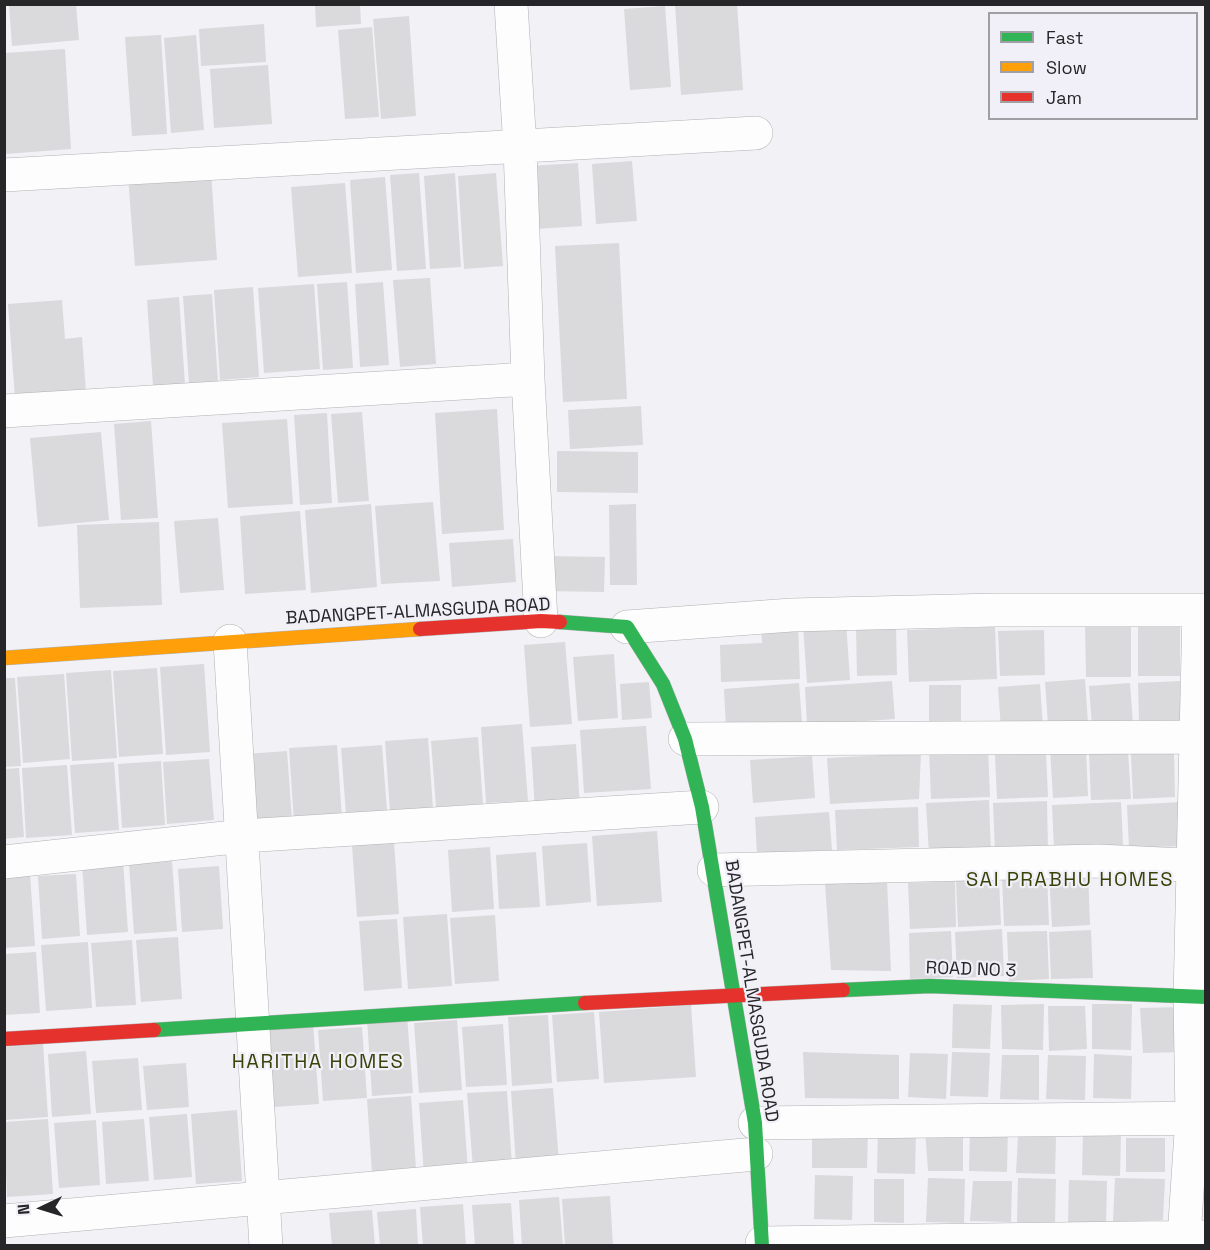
<!DOCTYPE html>
<style>
body{margin:0}
#map{position:relative;width:1210px;height:1250px;overflow:hidden;background:#f2f1f5;font-family:"Space Grotesk",sans-serif}
canvas{display:block}
.frame{position:absolute;inset:0;border:6px solid #262628;pointer-events:none}
.legend{position:absolute;left:988px;top:12px;width:210px;height:108px;box-sizing:border-box;background:#f1eff7;border:2px solid #a09fa4;margin:0;padding:8px 10px;list-style:none;font-size:18px;color:#262628}
.legend li{display:flex;align-items:center;gap:12px;height:30px}
.legend b{width:30px;border:2px solid #a09fa4}
.north{position:absolute;left:12px;top:1178px;width:60px;height:60px;-webkit-text-stroke:4px #f1eff7;paint-order:stroke;rotate:266deg;font-size:16px;font-weight:700;line-height:24px;text-align:center;color:#262628}
.north::after{content:'';display:block;margin:auto;width:21px;height:27px;background:#262628;clip-path:polygon(50% 0,100% 100%,50% 72%,0 100%)}
</style>
<div id="map">
<canvas width="1210" height="1250"></canvas>
<div class="frame"></div>
<ul class="legend">
<li><b style="height:8px;background:#30b455"></b>Fast</li>
<li><b style="height:8px;background:#ff9f0a"></b>Slow</li>
<li><b style="height:8px;background:#e5322d"></b>Jam</li>
</ul>
<div class="north">N</div>
</div>
<script>
const ctx = document.querySelector('canvas').getContext('2d');
ctx.lineJoin = 'round';
function paint(path, color) {
  ctx.fillStyle = color;
  ctx.fill(path, 'evenodd');
}
function toPath(rows) {
  const path = new Path2D();
  for (const r of rows) {
    path.moveTo(r[0], r[1]);
    for (let i = 2; i < r.length; i += 2) path.lineTo(r[i], r[i + 1]);
  }
  return path;
}
function trace(path, color, width, dash) {
  ctx.strokeStyle = color;
  ctx.lineWidth = width;
  ctx.lineCap = dash ? 'butt' : 'round';
  ctx.setLineDash(dash || []);
  ctx.stroke(path);
}
function label(font, color, halo, rows, align = 'center') {
  ctx.font = font + ' "Space Grotesk",sans-serif';
  ctx.lineWidth = 4.5;
  ctx.setLineDash([]);
  ctx.textBaseline = 'middle';
  ctx.strokeStyle = halo;
  ctx.fillStyle = color;
  for (const [text, x, y, turn = 0] of rows) {
    ctx.save();
    ctx.translate(x, y);
    ctx.rotate((+turn || 0) * Math.PI / 180);
    ctx.textAlign = isNaN(turn) ? turn : align;
    if (halo) ctx.strokeText(text, 0, 0);
    ctx.fillText(text, 0, 0);
    ctx.restore();
  }
}
paint(toPath([
 [9,4,76,4,79,40,12,46],
 [315,4,360,4,361,24,316,27],
 [675,4,737,4,743,90,681,95],
 [665,6,671,87,630,90,624,9],
 [409,16,416,116,381,119,373,19],
 [264,24,266,62,201,66,199,29],
 [372,27,379,117,345,119,338,30],
 [161,35,167,134,132,136,125,37],
 [196,35,204,130,171,133,164,38],
 [65,49,71,149,5,154,4,53],
 [268,65,272,124,214,128,210,69],
 [632,161,637,221,596,224,592,164],
 [578,163,582,226,535,229,530,166],
 [211,171,217,260,135,266,128,177],
 [419,173,426,269,397,271,390,175],
 [455,173,461,267,430,269,424,176],
 [496,173,503,266,464,269,458,176],
 [385,177,392,270,356,273,350,180],
 [345,183,352,273,298,277,291,187],
 [619,243,627,399,563,402,555,246],
 [430,278,436,364,400,367,393,280],
 [347,282,353,368,323,370,317,284],
 [383,282,389,365,360,367,355,284],
 [314,284,320,369,264,373,258,288],
 [253,287,259,377,220,380,214,290],
 [212,294,218,382,189,384,183,296],
 [179,297,185,384,153,386,147,300],
 [62,300,65,339,82,337,86,392,15,398,8,304],
 [641,406,643,445,570,449,568,410],
 [497,409,504,530,442,534,435,413],
 [362,412,369,501,338,503,331,414],
 [327,413,332,503,300,505,294,415],
 [287,419,293,504,228,508,222,423],
 [151,421,158,518,121,520,114,424],
 [101,432,109,520,38,527,30,438],
 [557,451,638,452,638,493,557,492],
 [433,502,440,581,381,584,375,506],
 [371,504,377,587,311,593,305,510],
 [636,504,637,585,610,585,609,505],
 [300,511,306,590,245,594,240,516],
 [218,518,224,590,180,593,174,521],
 [159,522,162,605,80,608,77,525],
 [513,539,516,582,452,587,449,543],
 [546,556,605,557,604,592,545,591],
 [1180,621,1180,676,1138,676,1138,622],
 [798,622,800,679,721,682,720,645,762,643,761,624],
 [846,622,850,680,807,683,803,625],
 [1085,624,1131,624,1131,677,1086,677],
 [896,627,897,675,857,676,856,628],
 [995,627,997,679,909,682,907,630],
 [1044,630,1045,675,1000,676,998,631],
 [565,642,572,724,530,727,524,645],
 [614,654,618,718,578,721,573,657],
 [204,664,210,752,166,755,160,667],
 [157,668,163,754,119,757,113,671],
 [111,670,117,758,72,761,66,673],
 [64,674,70,759,23,763,17,677],
 [4,678,15,678,21,766,4,767],
 [1085,679,1088,723,1048,725,1045,682],
 [892,681,895,719,807,725,805,687],
 [1180,681,1181,720,1139,722,1138,683],
 [649,682,652,718,622,720,620,684],
 [799,683,802,722,726,728,724,689],
 [1130,683,1133,724,1092,727,1089,686],
 [1040,684,1043,727,1001,730,998,687],
 [929,685,961,685,961,728,929,728],
 [522,724,528,801,486,803,481,727],
 [646,726,651,789,584,793,580,730],
 [478,737,483,804,436,807,431,741],
 [428,738,433,808,390,811,385,741],
 [576,744,580,807,535,810,531,747],
 [337,745,342,818,294,822,289,748],
 [382,745,387,811,346,814,341,748],
 [988,748,990,797,931,799,929,750],
 [1086,748,1088,796,1053,798,1050,749],
 [287,751,292,820,251,823,246,754],
 [1128,751,1131,799,1091,800,1089,753],
 [1174,752,1175,797,1133,799,1131,754],
 [921,753,919,799,830,804,827,758],
 [1046,753,1048,797,997,799,995,755],
 [812,756,815,798,753,803,750,760],
 [209,759,214,820,167,824,163,762],
 [161,761,165,825,122,828,118,764],
 [114,762,119,830,75,833,70,765],
 [67,765,72,835,26,838,22,768],
 [19,768,24,837,4,839,4,769],
 [989,800,991,852,929,854,926,803],
 [1047,801,1048,851,995,853,993,803],
 [1121,802,1123,845,1054,848,1052,805],
 [1181,802,1183,846,1129,848,1127,805],
 [918,807,919,847,837,850,835,810],
 [829,812,832,850,757,855,755,817],
 [657,831,662,902,597,906,592,836],
 [394,842,399,914,357,917,352,845],
 [587,843,591,902,546,906,542,846],
 [490,847,494,909,452,912,448,850],
 [536,852,540,907,499,909,496,855],
 [123,860,128,932,87,935,82,863],
 [172,861,177,931,134,934,129,864],
 [219,866,223,929,182,932,178,869],
 [1088,870,1090,925,1052,927,1049,872],
 [30,874,35,946,4,948,4,876],
 [76,874,80,936,42,939,38,876],
 [1047,876,1049,925,1004,926,1002,878],
 [999,879,1001,925,958,927,956,881],
 [887,880,891,971,831,970,825,883],
 [955,881,956,927,910,929,908,883],
 [447,914,452,986,408,989,403,917],
 [495,915,499,981,455,984,450,918],
 [397,919,402,988,364,991,359,921],
 [1002,929,1004,976,957,978,955,932],
 [1091,930,1093,978,1051,979,1049,932],
 [951,931,953,977,910,979,909,933],
 [1047,931,1049,979,1009,981,1007,932],
 [178,937,182,999,141,1002,136,940],
 [132,940,136,1005,96,1007,91,943],
 [88,942,92,1008,46,1011,41,945],
 [36,952,40,1013,4,1015,4,954],
 [953,1004,992,1005,990,1049,952,1048],
 [1044,1004,1043,1050,1002,1049,1001,1005],
 [1092,1004,1132,1004,1131,1050,1092,1049],
 [691,1005,696,1077,604,1083,599,1012],
 [1048,1006,1085,1006,1087,1049,1049,1051],
 [1184,1007,1185,1052,1143,1053,1140,1008],
 [594,1012,599,1079,557,1082,552,1015],
 [548,1015,552,1083,512,1086,508,1017],
 [407,1016,413,1093,372,1096,367,1019],
 [457,1020,462,1090,419,1093,414,1023],
 [313,1023,319,1104,274,1107,268,1027],
 [503,1024,507,1085,466,1087,462,1027],
 [362,1027,367,1098,323,1101,318,1030],
 [43,1044,48,1117,4,1120,4,1047],
 [86,1051,91,1114,52,1117,48,1054],
 [803,1052,899,1055,899,1099,805,1098],
 [952,1052,990,1053,988,1097,950,1096],
 [910,1053,948,1054,946,1099,908,1097],
 [1094,1054,1132,1056,1131,1099,1093,1098],
 [1002,1055,1039,1055,1039,1100,1000,1099],
 [1048,1055,1086,1056,1085,1100,1046,1099],
 [138,1058,142,1110,96,1113,92,1061],
 [186,1063,189,1107,147,1110,143,1066],
 [553,1088,559,1162,516,1165,511,1091],
 [507,1091,512,1165,473,1168,467,1093],
 [411,1096,416,1169,372,1173,367,1099],
 [463,1100,468,1172,424,1175,419,1103],
 [237,1110,242,1181,196,1184,191,1114],
 [187,1114,192,1177,154,1180,149,1117],
 [48,1119,53,1194,7,1197,4,1122],
 [144,1119,149,1181,106,1184,102,1122],
 [96,1120,100,1185,59,1188,54,1123],
 [970,1127,1008,1129,1007,1172,969,1171],
 [812,1128,868,1130,867,1168,812,1168],
 [963,1128,963,1171,928,1171,925,1130],
 [878,1129,916,1130,915,1174,877,1173],
 [1083,1130,1121,1132,1120,1176,1082,1175],
 [1018,1136,1056,1137,1055,1174,1016,1173],
 [1126,1138,1165,1138,1165,1172,1126,1172],
 [815,1175,853,1176,852,1220,814,1219],
 [928,1178,965,1179,964,1223,926,1222],
 [1018,1178,1056,1179,1055,1224,1017,1222],
 [1115,1178,1165,1179,1163,1220,1113,1222],
 [874,1179,904,1179,904,1223,874,1222],
 [1069,1180,1107,1181,1106,1225,1068,1224],
 [973,1181,1012,1181,1011,1222,970,1221],
 [610,1196,613,1246,565,1246,562,1199],
 [559,1197,563,1246,522,1246,519,1200],
 [511,1203,514,1246,475,1246,472,1205],
 [463,1204,466,1246,423,1246,420,1207],
 [416,1209,418,1246,380,1246,377,1212],
 [372,1210,375,1246,332,1246,329,1213]
]), '#dad9dc');
const street = toPath([
 [511,4,520,147,528,379,541,621],
 [4,175,756,133],
 [4,411,528,379],
 [627,627,792,615,996,610,1206,610],
 [230,641,266,1246],
 [685,739,1206,737],
 [4,862,243,836,702,807],
 [714,870,1098,861,1206,866],
 [755,1123,1206,1118],
 [4,1221,756,1154],
 [1184,1237,1192,1118,1190,997,1199,610],
 [762,1243,1206,1237]
]);
const fast = toPath([
 [560,622,627,627,663,684,685,739,702,807,755,1123,762,1246],
 [843,990,930,986,1206,997],
 [154,1030,585,1003]
]);
const slow = toPath([
 [4,658,420,629]
]);
const jam = toPath([
 [420,629,541,621,560,622],
 [585,1003,843,990],
 [4,1039,154,1030]
]);
trace(street, '#b1b0b3', 34);
trace(fast, '#b1b0b3', 15);
trace(slow, '#b1b0b3', 15);
trace(jam, '#b1b0b3', 15);
trace(street, '#fdfdfe', 33);
trace(fast, '#30b455', 14);
trace(slow, '#ff9f0a', 14);
trace(jam, '#e5322d', 14);
label('18px', '#262628', '#f1eff7', [
 ["BADANGPET-ALMASGUDA ROAD",418,612,-3],
 ["ROAD NO 3",971,970,2],
 ["BADANGPET-ALMASGUDA ROAD",751,991,81]
]);
ctx.letterSpacing = '1.5px';
label('20px', '#384308', '#f1eff7', [
 ["SAI PRABHU HOMES",1070,881],
 ["HARITHA HOMES",318,1063]
]);
ctx.letterSpacing = '0px';
</script>
